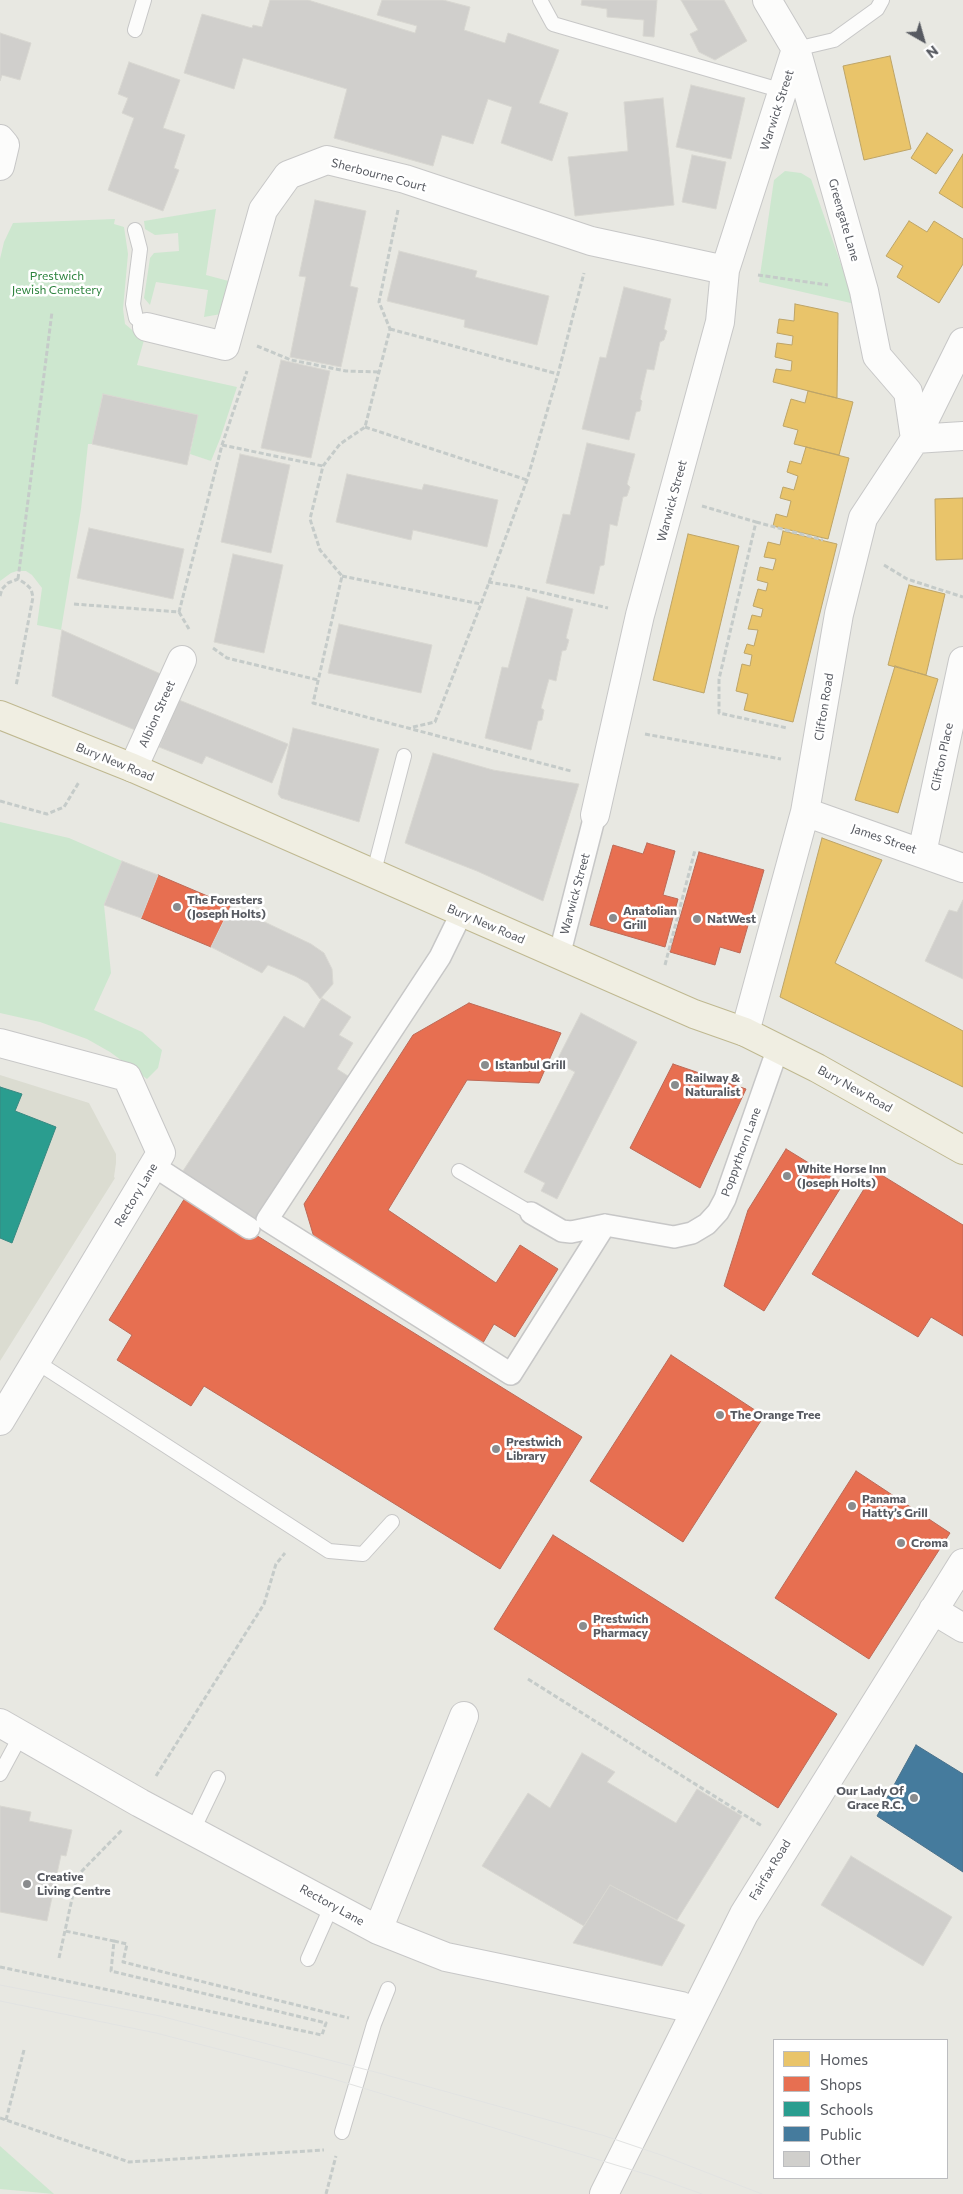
<!DOCTYPE html>
<meta charset="utf-8">
<style>
body{margin:0}
#map{position:relative;width:963px;height:2194px;overflow:hidden;background:#e8e8e2;font-family:Commissioner,sans-serif}
canvas{display:block}
.legend{position:absolute;left:773px;top:2039px;width:175px;height:140px;box-sizing:border-box;background:#fff;border:1px solid #bcbdc0;margin:0;padding:6px 9px;list-style:none;font-size:15px;color:#575a61}
.legend li{display:flex;align-items:center;gap:10px;height:25px}
.legend b{width:25px;border:1px solid #bcbdc0}
.north{position:absolute;left:898px;top:15px;width:50px;height:50px;-webkit-text-stroke:4px #fff;paint-order:stroke;rotate:142deg;font-size:14px;font-weight:700;line-height:20px;text-align:center;color:#575a61}
.north::after{content:'';display:block;margin:auto;width:18px;height:22px;background:#575a61;clip-path:polygon(50% 0,100% 100%,50% 72%,0 100%)}
</style>
<div id="map">
<canvas width="963" height="2194"></canvas>
<ul class="legend">
<li><b style="height:14px;background:#e9c46a"></b>Homes</li>
<li><b style="height:14px;background:#e76f51"></b>Shops</li>
<li><b style="height:14px;background:#2a9d8f"></b>Schools</li>
<li><b style="height:14px;background:#457b9d"></b>Public</li>
<li><b style="height:14px;background:#d0cfcc"></b>Other</li>
</ul>
<div class="north">N</div>
</div>
<script>
const ctx = document.querySelector('canvas').getContext('2d');
ctx.lineJoin = 'round';
function paint(path, color) {
  ctx.fillStyle = color;
  ctx.fill(path, 'evenodd');
}
function toPath(rows) {
  const path = new Path2D();
  for (const r of rows) {
    path.moveTo(r[0], r[1]);
    for (let i = 2; i < r.length; i += 2) path.lineTo(r[i], r[i + 1]);
  }
  return path;
}
function trace(path, color, width, dash) {
  ctx.strokeStyle = color;
  ctx.lineWidth = width;
  ctx.lineCap = dash ? 'butt' : 'round';
  ctx.setLineDash(dash || []);
  ctx.stroke(path);
}
function label(font, color, halo, rows, align = 'center') {
  ctx.font = font + ' Commissioner,sans-serif';
  ctx.lineWidth = 5;
  ctx.setLineDash([]);
  ctx.textBaseline = 'middle';
  ctx.strokeStyle = halo;
  ctx.fillStyle = color;
  for (const [text, x, y, turn = 0] of rows) {
    ctx.save();
    ctx.translate(x, y);
    ctx.rotate((+turn || 0) * Math.PI / 180);
    ctx.textAlign = isNaN(turn) ? turn : align;
    if (halo) ctx.strokeText(text, 0, 0);
    ctx.fillText(text, 0, 0);
    ctx.restore();
  }
}
paint(toPath([
 [0,1075,89,1103,116,1154,116,1163,114,1177,115,1178,0,1361]
]), '#dbdcd1');
paint(toPath([
 [785,171,801,173,811,179,855,304,759,282,774,180],
 [216,209,206,275,236,283,221,314,204,317,208,290,156,282,150,305,144,298,150,258,154,253,179,251,178,233,155,235,145,229,144,221],
 [115,219,114,224,124,227,128,254,123,309,125,324,144,340,137,365,237,387,220,439,211,461,190,454,198,415,103,394,92,444,88,444,81,509,61,630,37,625,42,588,32,575,26,571,17,571,11,573,0,581,0,259,4,242,13,223],
 [0,822,69,838,122,861,104,905,111,973,94,1010,142,1032,162,1050,158,1068,147,1079,110,1052,87,1039,40,1022,0,1013],
 [0,2146,54,2194,0,2189]
]), '#cde7cf');
const homes = toPath([
 [890,56,911,149,864,160,843,66,890,56],
 [927,133,953,150,936,174,911,158,927,133],
 [963,154,963,208,939,193,963,154],
 [909,221,927,232,934,221,963,239,963,264,939,303,897,277,903,266,886,256,909,221],
 [795,304,838,313,837,398,773,382,776,369,791,371,792,361,775,357,777,343,792,345,793,336,777,333,779,319,794,321,795,304],
 [808,391,853,402,839,455,794,444,798,430,783,426,791,399,805,403,808,391],
 [806,447,849,458,828,539,773,526,776,514,787,517,791,501,780,498,783,487,794,490,798,476,787,472,790,461,801,464,806,447],
 [963,498,963,559,936,560,935,499,963,498],
 [783,531,837,544,793,722,744,710,748,694,736,691,742,664,750,666,752,655,744,653,747,644,754,646,758,630,748,629,752,615,761,617,763,609,753,606,758,589,766,591,768,583,757,580,760,567,773,570,776,559,764,557,768,542,780,545,783,531],
 [688,534,739,546,704,693,653,680,688,534],
 [909,585,945,594,926,675,888,665,909,585],
 [895,666,938,679,898,813,855,800,895,666],
 [822,838,882,860,835,963,963,1031,963,1087,780,997,822,838]
]);
paint(homes, '#e9c46a');
trace(homes, '#bda467', 1);
const shops = toPath([
 [647,843,675,851,663,895,678,899,665,947,590,925,613,845,643,854,647,843],
 [699,852,764,870,740,953,720,947,715,965,670,952,699,852],
 [158,875,231,906,211,947,141,918,158,875],
 [469,1003,561,1033,539,1083,467,1080,388,1210,496,1283,520,1245,558,1269,515,1337,494,1324,480,1348,316,1244,304,1204,413,1035,469,1003],
 [673,1064,746,1089,700,1188,630,1148,673,1064],
 [786,1149,843,1184,764,1311,724,1286,748,1210,786,1149],
 [875,1171,963,1225,963,1336,931,1317,918,1337,812,1274,875,1171],
 [188,1193,582,1437,500,1569,204,1386,191,1406,117,1360,132,1335,109,1320,188,1193],
 [671,1355,764,1416,683,1542,590,1481,671,1355],
 [856,1471,950,1533,869,1659,775,1598,856,1471],
 [553,1535,837,1714,778,1808,494,1629,553,1535]
]);
paint(shops, '#e76f51');
trace(shops, '#bc6956', 1);
const schools = toPath([
 [0,1087,22,1094,15,1111,56,1127,12,1243,0,1238,0,1087]
]);
paint(schools, '#2a9d8f');
trace(schools, '#388981', 1);
const public = toPath([
 [916,1745,963,1774,963,1872,877,1816,916,1745]
]);
paint(public, '#457b9d');
trace(public, '#4a718b', 1);
const building = toPath([
 [270,0,308,0,415,33,417,26,377,15,382,0,443,0,470,7,464,30,505,43,508,33,559,50,539,103,568,113,552,161,501,143,512,107,488,99,473,144,442,135,433,166,334,138,347,89,243,58,234,89,184,73,202,14,252,28,253,25,262,27,270,0],
 [582,0,657,0,654,37,643,36,644,20,607,17,607,9,581,5,582,0],
 [681,0,724,0,747,41,715,60,699,52,690,34,698,30,681,0],
 [0,33,31,43,20,80,2,75,0,81,0,33],
 [129,62,180,80,163,128,185,135,174,168,179,170,163,211,108,190,134,118,122,113,128,98,118,94,129,62],
 [691,85,745,98,731,159,676,147,691,85],
 [663,98,674,205,575,216,568,157,628,151,624,102,663,98],
 [692,155,726,162,716,209,682,202,692,155],
 [315,200,366,211,350,286,358,288,341,367,290,357,306,277,299,276,315,200],
 [399,251,477,271,475,277,549,296,537,345,464,327,465,320,387,301,399,251],
 [624,287,671,299,664,329,667,331,664,340,660,342,654,370,647,369,640,399,642,401,640,411,636,412,629,440,582,429,600,357,606,358,624,287],
 [281,360,330,371,311,458,261,448,281,360],
 [103,394,198,415,187,465,92,444,103,394],
 [587,443,635,454,627,484,630,487,627,496,623,497,617,526,610,524,604,565,600,566,594,594,546,583,563,514,570,515,587,443],
 [240,454,290,465,271,553,221,542,240,454],
 [347,474,422,490,424,484,498,500,487,547,413,530,411,540,336,522,347,474],
 [89,528,184,549,173,599,77,578,89,528],
 [233,554,283,565,264,653,214,642,233,554],
 [527,597,573,609,566,638,569,640,566,650,562,651,556,681,549,679,541,708,544,710,542,720,538,721,531,750,485,738,502,667,508,668,527,597],
 [339,624,432,645,421,693,328,673,339,624],
 [62,630,163,675,140,732,52,696,62,630],
 [179,700,288,744,272,783,206,756,202,764,159,747,179,700],
 [293,728,379,749,359,822,281,798,278,794,293,728],
 [433,753,493,770,579,784,543,901,477,871,405,843,433,753],
 [122,861,158,875,141,918,104,905,122,861],
 [963,900,963,979,925,961,949,910,957,912,963,900],
 [231,906,311,944,324,953,332,969,333,984,320,999,308,983,295,976,268,965,262,973,211,947,231,906],
 [322,998,351,1017,339,1035,353,1043,337,1069,348,1076,253,1223,181,1174,284,1016,304,1028,322,998],
 [581,1013,637,1042,557,1199,541,1191,545,1183,524,1172,575,1072,556,1062,581,1013],
 [582,1753,615,1772,607,1782,676,1823,697,1789,742,1816,677,1920,610,1885,584,1926,482,1866,528,1793,550,1808,582,1753],
 [0,1806,31,1812,29,1821,72,1830,66,1856,61,1855,47,1921,0,1912,0,1806],
 [851,1856,952,1917,923,1966,821,1905,851,1856],
 [610,1885,685,1925,662,1966,573,1943,610,1885]
]);
paint(building, '#d0cfcc');
trace(building, '#d8d7d1', 1);
const service = toPath([
 [540,0,553,24,783,91],
 [135,30,144,0],
 [796,49,834,40,877,9,882,0],
 [135,230,140,249,133,304,136,318,147,327],
 [373,875,404,756],
 [459,1171,531,1213],
 [35,1361,329,1551,363,1554,392,1522],
 [0,1774,21,1735],
 [193,1830,218,1778],
 [308,1959,332,1905],
 [342,2132,374,2024,388,1989]
]);
const pedestrian = toPath([
 [461,914,440,957,267,1220,511,1374,605,1225],
 [559,956,595,815],
 [154,1166,249,1228],
 [531,1213,562,1231,571,1232,605,1225,674,1237,692,1233,707,1224,718,1212,725,1199,778,1048]
]);
const minor = toPath([
 [767,0,796,49,864,291,877,356,908,392,915,439],
 [0,139,5,145,0,166],
 [147,327,225,346,263,210,288,175,327,160,405,179,591,241,725,270],
 [915,439,963,436],
 [133,768,182,660],
 [805,812,963,868],
 [595,815,640,615,720,322,725,270,796,49],
 [922,853,963,661],
 [745,1032,805,812,839,614,863,518,915,439,963,342],
 [0,1043,127,1077,161,1153,0,1421],
 [933,1610,963,1628],
 [0,1723,140,1803,378,1930,446,1957,681,2006,693,2011],
 [378,1930,464,1716],
 [604,2194,744,1914,963,1563]
]);
const trunk = toPath([
 [0,715,133,768,694,1014,745,1032,817,1068,963,1150]
]);
trace(service, '#c7c7c7', 16);
trace(pedestrian, '#c7c7c7', 24);
trace(minor, '#c7c7c7', 30);
trace(trunk, '#bfb890', 30);
trace(toPath([
 [398,210,379,302,390,329,365,427,340,444,323,466,310,519,320,550,342,576,313,703,571,771],
 [758,275,828,285],
 [390,329,558,374],
 [257,346,291,360,346,371,378,372],
 [365,427,527,480],
 [222,445,323,466],
 [702,506,756,522,719,679,719,713,787,728],
 [756,522,823,540],
 [884,565,907,579,963,597],
 [342,576,481,604],
 [18,579,52,312],
 [488,582,519,587,608,608],
 [0,596,2,589,8,583,18,579,26,584,31,589,33,597,16,686],
 [74,604,179,612,222,445,247,371],
 [179,612,189,629],
 [213,648,227,658,318,680],
 [413,727,435,722,481,604,527,480,558,374,584,273],
 [645,734,781,759],
 [0,801,47,814,64,807,79,782],
 [665,965,695,850],
 [528,1679,762,1826],
 [156,1776,264,1604,276,1564,285,1553],
 [114,1941,127,1944,123,1962,349,2018],
 [59,1958,77,1876,122,1830],
 [0,1967,322,2035,326,2023,111,1971,114,1941,65,1931],
 [0,2118,129,2162,324,2150],
 [6,2120,24,2050],
 [326,2194,336,2156]
]), '#c5cbc9', 3, [5, 2.5]);
trace(service, '#fcfcfb', 14);
trace(pedestrian, '#fcfcfb', 21);
trace(minor, '#fcfcfb', 28);
trace(trunk, '#f0eee2', 28);
trace(toPath([
 [0,1985,160,2016,379,2073,602,2135,664,2156,762,2194],
 [0,2001,156,2033,330,2078,652,2176,702,2194]
]), '#e2e3e2', 1);
for (const [x, y, r, color] of [
 [177,907,5,"#8a8c8e"],
 [613,918,5,"#8a8c8e"],
 [697,919,5,"#8a8c8e"],
 [485,1065,5,"#8a8c8e"],
 [675,1085,5,"#8a8c8e"],
 [787,1176,5,"#8a8c8e"],
 [720,1415,5,"#8a8c8e"],
 [496,1449,5,"#8a8c8e"],
 [852,1506,5,"#8a8c8e"],
 [901,1543,5,"#8a8c8e"],
 [583,1626,5,"#8a8c8e"],
 [914,1798,5,"#8a8c8e"],
 [27,1884,5,"#8a8c8e"]
]) {
  const dot = new Path2D();
  dot.arc(x, y, r, 0, 2 * Math.PI);
  ctx.fillStyle = color;
  ctx.fill(dot);
  trace(dot, '#fff', 2);
}
label('12px', '#575a61', '#fff', [
 ["Warwick Street",777,110,-72],
 ["Sherbourne Court",379,175,15],
 ["Greengate Lane",844,220,74],
 ["Warwick Street",672,501,-75],
 ["Clifton Road",824,707,-81],
 ["Albion Street",157,714,-66],
 ["Clifton Place",942,757,-78],
 ["Bury New Road",115,762,22],
 ["James Street",884,839,19],
 ["Warwick Street",575,894,-75],
 ["Bury New Road",486,924,23],
 ["Bury New Road",855,1089,29],
 ["Poppythorn Lane",741,1152,-70],
 ["Rectory Lane",136,1195,-59],
 ["Fairfax Road",770,1870,-59],
 ["Rectory Lane",332,1905,29]
]);
label('12px', '#2d833e', '#fff', [
 ["Prestwich",57,276],
 ["Jewish Cemetery",57,290]
]);
label('bold 12px', '#575a61', '#fff', [
 ["The Foresters",187,900],
 ["(Joseph Holts)",187,914],
 ["Anatolian",623,911],
 ["Grill",623,925],
 ["NatWest",707,919],
 ["Istanbul Grill",495,1065],
 ["Railway &",685,1078],
 ["Naturalist",685,1092],
 ["White Horse Inn",797,1169],
 ["(Joseph Holts)",797,1183],
 ["The Orange Tree",730,1415],
 ["Prestwich",506,1442],
 ["Library",506,1456],
 ["Panama",862,1499],
 ["Hatty’s Grill",862,1513],
 ["Croma",911,1543],
 ["Prestwich",593,1619],
 ["Pharmacy",593,1633],
 ["Our Lady Of",904,1791,"right"],
 ["Grace R.C.",904,1805,"right"],
 ["Creative",37,1877],
 ["Living Centre",37,1891]
], 'left');
</script>
